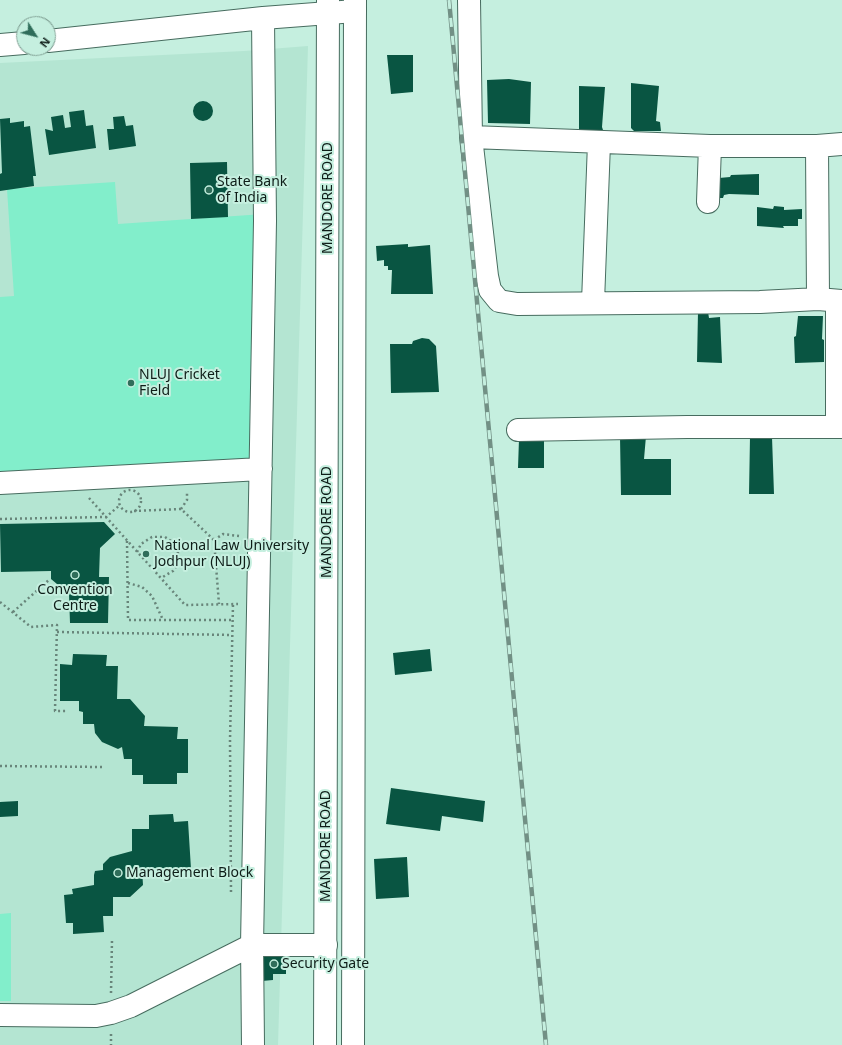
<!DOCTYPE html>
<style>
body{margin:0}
#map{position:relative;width:842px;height:1045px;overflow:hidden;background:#c5efdf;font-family:"Noto Sans",sans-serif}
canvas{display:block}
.north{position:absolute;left:16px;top:16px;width:40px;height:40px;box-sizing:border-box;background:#c5efdf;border:1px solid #7c9b8f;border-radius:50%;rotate:126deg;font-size:11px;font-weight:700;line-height:16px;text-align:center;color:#0e1d18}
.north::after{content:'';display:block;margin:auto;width:14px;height:18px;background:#2f6d5a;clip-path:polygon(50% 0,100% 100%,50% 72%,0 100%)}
</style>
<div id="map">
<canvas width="842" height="1045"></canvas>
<div class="north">N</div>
</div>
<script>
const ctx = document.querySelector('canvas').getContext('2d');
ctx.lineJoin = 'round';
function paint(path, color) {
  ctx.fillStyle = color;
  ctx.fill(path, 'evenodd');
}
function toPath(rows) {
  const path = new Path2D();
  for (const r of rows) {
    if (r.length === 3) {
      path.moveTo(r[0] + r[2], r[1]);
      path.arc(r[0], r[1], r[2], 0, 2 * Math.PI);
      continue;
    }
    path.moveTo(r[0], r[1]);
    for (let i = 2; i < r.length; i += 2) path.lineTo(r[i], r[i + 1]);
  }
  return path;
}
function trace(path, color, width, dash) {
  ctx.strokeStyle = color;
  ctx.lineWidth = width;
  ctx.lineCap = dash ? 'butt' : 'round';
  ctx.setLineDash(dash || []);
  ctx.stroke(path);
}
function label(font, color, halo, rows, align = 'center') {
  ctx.font = font + ' "Noto Sans",sans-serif';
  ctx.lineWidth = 4;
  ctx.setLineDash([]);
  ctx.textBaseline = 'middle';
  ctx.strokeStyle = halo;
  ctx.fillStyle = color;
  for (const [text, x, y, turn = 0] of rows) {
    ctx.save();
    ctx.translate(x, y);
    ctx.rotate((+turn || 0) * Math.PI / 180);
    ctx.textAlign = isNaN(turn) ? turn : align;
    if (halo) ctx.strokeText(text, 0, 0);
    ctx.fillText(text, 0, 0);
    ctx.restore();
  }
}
paint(toPath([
 [308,46,278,1045,0,1045,0,63,244,51]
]), '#b4e5d2');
paint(toPath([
 [115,182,118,224,264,214,261,469,0,485,0,297,14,296,7,189],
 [11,913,11,1001,0,1001,0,914]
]), '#82eecb');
paint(toPath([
 [387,55,413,55,413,92,391,94],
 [509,79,531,82,530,124,488,123,487,80],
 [631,83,659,86,656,121,660,122,661,131,634,131,631,128],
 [579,86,605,87,602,127,603,130,579,131],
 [203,111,10],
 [84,110,86,126,93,125,96,148,49,155,45,129,53,131,51,117,63,115,65,128,71,127,69,112],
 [124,116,126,126,133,125,136,146,109,150,107,129,114,129,113,117],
 [10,118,10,123,24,121,24,127,30,126,36,176,33,176,34,186,0,191,0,174,2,173,0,119],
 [227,162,228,217,191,219,190,163],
 [759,174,759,195,729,194,724,195,723,198,718,198,719,178,730,177,731,175],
 [774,206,784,207,784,210,802,209,802,219,798,219,798,226,783,226,784,228,757,226,757,207,773,209],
 [408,244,408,247,430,245,433,294,391,294,392,270,388,270,388,266,384,266,384,260,377,261,376,246],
 [698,312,708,312,709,318,720,317,722,363,697,362],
 [798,316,823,316,822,339,824,340,824,362,795,363,794,337,796,336],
 [422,338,429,339,436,346,439,392,391,393,390,344,412,344,413,341],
 [646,436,644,459,671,459,671,495,621,495,620,437],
 [750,437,772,437,774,494,749,494],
 [544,438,544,468,518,468,519,439],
 [104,522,115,534,100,548,99,577,109,577,108,623,70,623,69,594,51,579,51,571,1,572,0,524],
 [430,649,432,671,395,675,393,653],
 [73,654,107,655,106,666,118,666,117,699,130,699,145,716,144,726,178,727,177,739,188,739,188,773,177,773,177,784,143,784,143,775,132,775,132,759,124,759,122,747,118,749,102,742,95,733,94,724,83,724,83,712,79,711,79,701,60,701,60,664,72,665],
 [391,788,485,801,483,822,442,816,440,831,386,824],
 [18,801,18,816,0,817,0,802],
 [173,814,174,822,188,821,191,869,168,871,167,868,142,869,143,885,130,897,113,897,113,916,103,916,104,932,73,934,73,923,66,923,64,895,73,894,72,889,94,885,94,875,95,871,103,870,103,864,110,857,132,851,132,829,149,829,149,815],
 [407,857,409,897,376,899,374,859],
 [262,955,286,955,286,974,273,974,273,980,262,981]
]), '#095542');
const minor = toPath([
 [469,0,471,137,487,276,490,290,499,301,517,304,760,302,818,299,842,301],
 [48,41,263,18,355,11],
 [0,45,24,43],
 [471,137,710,146,817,146,842,144],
 [817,146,818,299],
 [708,202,710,146],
 [837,301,837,427],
 [593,302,599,143],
 [518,430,687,427,842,427],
 [0,483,261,469],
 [0,1015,96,1016,111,1013,131,1006,252,945,326,945],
 [253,1045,252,945,265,221,263,18]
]);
const trunk = toPath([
 [325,1045,328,0],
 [353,1045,355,0]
]);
trace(minor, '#476c5f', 24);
trace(trunk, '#476c5f', 24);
trace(toPath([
 [130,501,11],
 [89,498,185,605,238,604],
 [181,509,187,500,187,493],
 [134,511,181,509,214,540,219,604],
 [0,519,106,517,120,505],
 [214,540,223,534,239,536],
 [127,541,128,620,232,620],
 [137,552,141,544,152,537,165,537,171,541,178,551,177,565,173,571,161,578],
 [128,583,142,587,152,596,163,620],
 [0,602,31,627,57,625,55,711,67,711],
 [13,612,50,579],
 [57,632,232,635],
 [0,766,102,767],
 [231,892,230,740,233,604],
 [111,993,112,940],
 [111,1034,111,1045]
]), '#68857a', 2.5, [2, 3]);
trace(minor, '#fff', 22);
trace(trunk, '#fff', 22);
const rail = toPath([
 [449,0,546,1045]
]);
trace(rail, '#729085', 4.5);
trace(rail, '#c5efdf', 3, [9]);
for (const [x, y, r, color] of [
 [209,190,4,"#2f6d5a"],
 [131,383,4,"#2f6d5a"],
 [146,554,4,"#2f6d5a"],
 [75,575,4,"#2f6d5a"],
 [118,873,4,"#2f6d5a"],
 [274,964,4,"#2f6d5a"]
]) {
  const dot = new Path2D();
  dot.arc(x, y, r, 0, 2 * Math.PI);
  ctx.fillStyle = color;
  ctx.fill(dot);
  trace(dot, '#c5efdf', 1.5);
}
label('14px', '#0e1d18', '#c5efdf', [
 ["State Bank",217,182],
 ["of India",217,198],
 ["NLUJ Cricket",139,375],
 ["Field",139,391],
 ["National Law University",154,546],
 ["Jodhpur (NLUJ)",154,562],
 ["Convention",75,590,"center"],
 ["Centre",75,606,"center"],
 ["Management Block",126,873],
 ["Security Gate",282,964]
], 'left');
label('14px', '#0e1d18', '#c5efdf', [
 ["MANDORE ROAD",328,198,-90],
 ["MANDORE ROAD",327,522,-90],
 ["MANDORE ROAD",326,846,-90]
]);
</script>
